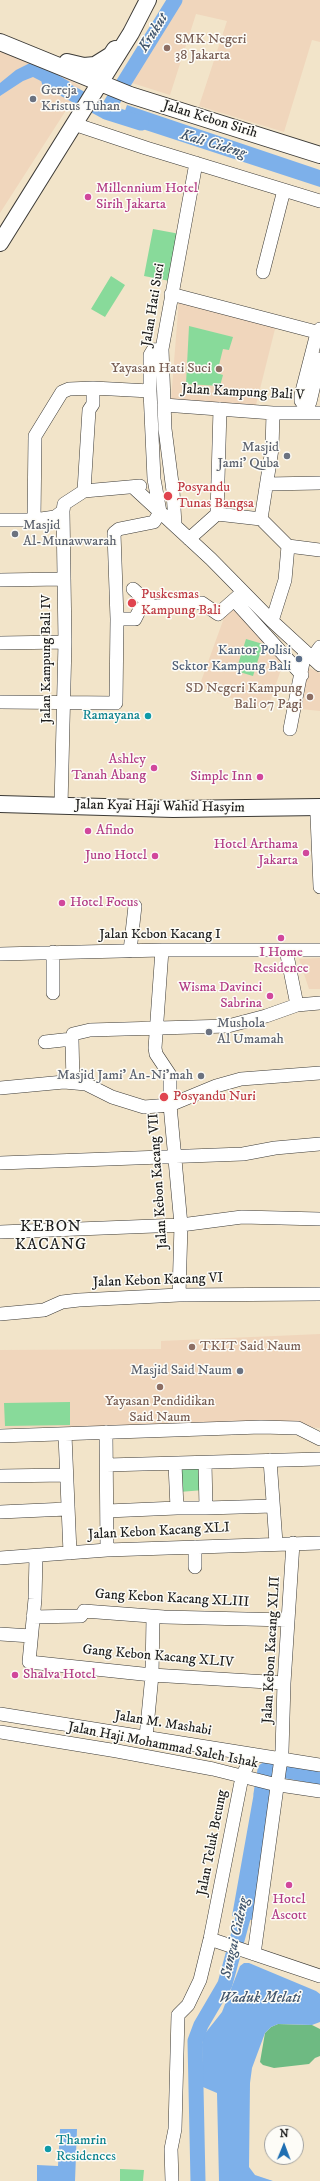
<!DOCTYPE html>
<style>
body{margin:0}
#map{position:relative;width:320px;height:2181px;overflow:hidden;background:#f2e4c9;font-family:"IM FELL DW Pica",serif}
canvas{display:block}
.north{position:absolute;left:264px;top:2125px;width:40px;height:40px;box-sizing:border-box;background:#fdfcf7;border:1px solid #a3a29f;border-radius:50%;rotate:1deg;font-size:11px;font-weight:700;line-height:16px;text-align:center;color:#1c1c1c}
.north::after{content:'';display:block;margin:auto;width:14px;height:18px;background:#1f6fb2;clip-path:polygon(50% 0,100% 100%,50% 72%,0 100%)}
</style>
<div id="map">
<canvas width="320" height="2181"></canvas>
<div class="north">N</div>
</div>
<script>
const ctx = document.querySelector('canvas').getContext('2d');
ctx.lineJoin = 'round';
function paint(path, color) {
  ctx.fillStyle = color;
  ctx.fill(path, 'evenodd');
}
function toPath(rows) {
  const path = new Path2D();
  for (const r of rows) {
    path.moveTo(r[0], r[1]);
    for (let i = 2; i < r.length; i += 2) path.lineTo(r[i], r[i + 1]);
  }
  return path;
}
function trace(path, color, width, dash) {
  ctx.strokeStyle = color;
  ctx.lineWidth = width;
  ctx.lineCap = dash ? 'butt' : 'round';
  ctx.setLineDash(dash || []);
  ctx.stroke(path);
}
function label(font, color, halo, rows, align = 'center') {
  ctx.font = font + ' "IM FELL DW Pica",serif';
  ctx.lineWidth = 3;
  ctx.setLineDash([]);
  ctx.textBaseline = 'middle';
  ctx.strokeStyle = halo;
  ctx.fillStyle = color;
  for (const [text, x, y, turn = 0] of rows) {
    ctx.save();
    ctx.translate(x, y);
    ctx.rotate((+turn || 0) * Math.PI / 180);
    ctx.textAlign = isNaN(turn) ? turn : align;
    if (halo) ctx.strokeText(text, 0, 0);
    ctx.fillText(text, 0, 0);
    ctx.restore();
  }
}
paint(toPath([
 [179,0,320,0,320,42,312,40,284,132,199,106,227,21,196,14,170,95,129,82],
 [0,50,49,66,81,87,0,213],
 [179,299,276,325,256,405,171,400],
 [229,604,284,661,267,710,199,687],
 [307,667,320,673,320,711,300,709],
 [320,958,320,989,309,989,299,959],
 [320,1334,320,1428,262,1424,0,1428,0,1350,161,1349,161,1341]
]), '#f0d6bc');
paint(toPath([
 [153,229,180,234,170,281,144,276],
 [111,276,125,285,105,317,91,309],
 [189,326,233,337,229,350,223,349,217,373,223,375,220,386,186,384],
 [246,639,263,644,253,676,236,671],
 [70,1402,70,1425,5,1426,4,1403],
 [203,1468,204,1490,179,1492,178,1469],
 [120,2169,144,2170,143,2181,120,2181]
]), '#88da9a');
paint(toPath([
 [278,2024,312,2025,320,2029,320,2056,315,2058,309,2064,274,2068,263,2065,260,2062,265,2033,271,2027]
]), '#6eba82');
paint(toPath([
 [34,61,70,82,64,93,33,77,23,81,0,96,0,83,16,70],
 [127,105,320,170,320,187,121,122],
 [255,1787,274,1790,252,1920,232,1916],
 [244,1963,249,1963,316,1991,320,1994,320,2022,312,2025,278,2024,271,2027,265,2033,252,2068,250,2083,249,2167,255,2175,273,2181,219,2181,217,2093,203,2087,202,2044,203,2036,222,2012,240,1966],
 [60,2129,77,2129,75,2181,37,2181,37,2165,58,2166]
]), '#7db0ea');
trace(toPath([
 [49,81,106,112,141,123],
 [123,84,175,0],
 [106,112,115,97],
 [261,1794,265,1770,271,1768,320,1777],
 [198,2181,195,2041,201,2025,225,1984,243,1918,246,1899]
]), '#7db0ea', 15);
const minor = toPath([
 [74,124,146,148,320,201],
 [263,272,284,190],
 [171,294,320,333],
 [320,329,317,333,301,395,301,401,304,404,310,402,320,359],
 [164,405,273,413,320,413],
 [267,484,320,483],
 [133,487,211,559,272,621,320,665],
 [84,491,89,410,93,404,93,388],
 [160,512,154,479,150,391,150,355,153,350,162,349],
 [217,514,220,409],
 [261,519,272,449,273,413],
 [0,520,34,520,55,517,63,511,64,504,84,491,140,486],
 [34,520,35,436,62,392,69,389,93,388,150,391],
 [175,525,173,491,165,429,162,349,196,163],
 [189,539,217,514,261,519,288,546],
 [288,546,320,550],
 [0,580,62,579],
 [133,589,153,607,179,603,202,603,218,614,243,592],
 [234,600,302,675],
 [117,619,135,619,139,611,147,603],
 [272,621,285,580,288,546],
 [0,643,65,642],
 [312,658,320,647],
 [0,702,116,703,117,619,114,533,119,529,154,522,160,512],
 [290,729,305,652],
 [61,806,65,642,63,511],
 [317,816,320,887],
 [162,950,155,1048,156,1054,170,1075,170,1105,181,1225,179,1295],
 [286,950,297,1005],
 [130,951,135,906],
 [0,954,162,950,320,950],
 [53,993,53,952],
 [72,1039,73,1083],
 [45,1042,72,1039,73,1034,90,1030,228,1026,266,1016,297,1005,320,1003],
 [0,1088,64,1082,86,1084,112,1097,144,1107,170,1105,216,1086,241,1079,320,1073],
 [0,1163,243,1154,275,1148,320,1144],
 [0,1232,181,1225,242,1217,320,1219],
 [0,1314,44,1310,62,1302,79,1300,179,1295,320,1294],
 [106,1432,107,1550],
 [65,1435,70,1553],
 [0,1436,261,1427,298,1428,320,1439],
 [270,1460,276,1543],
 [205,1463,206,1508,273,1506],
 [107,1465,320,1459],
 [0,1476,66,1475],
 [177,1508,206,1508],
 [107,1511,177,1508,175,1464],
 [0,1512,67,1509],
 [195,1547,195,1567],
 [36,1557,35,1599,29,1662,152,1675,284,1683],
 [0,1558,107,1550,320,1543],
 [33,1617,81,1616,84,1611,164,1617,287,1620],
 [0,1634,31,1636],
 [0,1714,320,1765],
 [0,1732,117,1751,213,1769,273,1784,320,1791],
 [146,1737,152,1675,153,1617],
 [210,1939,320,1976],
 [254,1954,282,1751,284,1683,293,1543],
 [172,2181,171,2149,175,2129,178,2015,188,2005,200,1980,210,1939,242,1777,247,1766,246,1754]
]);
const major = toPath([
 [0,42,130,95,320,155],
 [67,62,84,66,95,65,111,55,115,49],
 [0,243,131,33,148,0],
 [0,804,173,809,320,807]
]);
trace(minor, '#3c3a36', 14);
trace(major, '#3c3a36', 18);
trace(minor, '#fff', 13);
trace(major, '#fff', 16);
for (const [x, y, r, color] of [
 [167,48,4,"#8d6e63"],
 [33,99,4,"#6b7280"],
 [88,197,4,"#d1479c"],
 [219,369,4,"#8d6e63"],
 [287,456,4,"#6b7280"],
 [168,496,5,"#e0444e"],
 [15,534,4,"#6b7280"],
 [132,603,5,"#e0444e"],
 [299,659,4,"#5c6f8a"],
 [310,697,4,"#8d6e63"],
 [148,716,4,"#0f9aa8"],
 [154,768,4,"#d1479c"],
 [260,777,4,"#d1479c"],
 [88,831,4,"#d1479c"],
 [306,853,4,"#d1479c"],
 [155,856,4,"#d1479c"],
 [62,903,4,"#d1479c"],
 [281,938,4,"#d1479c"],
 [270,996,4,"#d1479c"],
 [209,1032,4,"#6b7280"],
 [201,1076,4,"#6b7280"],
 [164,1097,5,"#e0444e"],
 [192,1347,4,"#8d6e63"],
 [240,1371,4,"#6b7280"],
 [160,1387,4,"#8d6e63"],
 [15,1675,4,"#d1479c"],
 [289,1885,4,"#d1479c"],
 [48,2149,4,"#0f9aa8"]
]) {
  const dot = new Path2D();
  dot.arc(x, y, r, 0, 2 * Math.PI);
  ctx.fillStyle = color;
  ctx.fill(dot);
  trace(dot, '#fdfcf7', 1.5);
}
label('14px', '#785e54', '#fdfcf7', [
 ["SMK Negeri",175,40],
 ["38 Jakarta",175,56],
 ["Yayasan Hati Suci",211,369,"right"],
 ["SD Negeri Kampung",302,689,"right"],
 ["Bali 07 Pagi",302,705,"right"],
 ["TKIT Said Naum",200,1347],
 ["Yayasan Pendidikan",160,1402,"center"],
 ["Said Naum",160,1418,"center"]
], 'left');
label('14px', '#5b616d', '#fdfcf7', [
 ["Gereja",41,91],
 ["Kristus Tuhan",41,107],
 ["Masjid",279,448,"right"],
 ["Jami' Quba",279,464,"right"],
 ["Masjid",23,526],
 ["Al-Munawwarah",23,542],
 ["Mushola",217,1024],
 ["Al Umamah",217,1040],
 ["Masjid Jami' An-Ni'mah",193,1076,"right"],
 ["Masjid Said Naum",232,1371,"right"]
], 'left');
label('14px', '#1c1c1c', '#fdfcf7', [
 ["Jalan Kebon Sirih",210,120,17],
 ["Jalan Hati Suci",154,305,-81],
 ["Jalan Kampung Bali V",243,393,3],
 ["Jalan Kampung Bali IV",47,659,-90],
 ["Jalan Kyai Haji Wahid Hasyim",160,807,1],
 ["Jalan Kebon Kacang I",160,935],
 ["Jalan Kebon Kacang VII",159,1181,-94],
 ["Jalan Kebon Kacang VI",158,1281,-2],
 ["Jalan Kebon Kacang XLI",159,1532,-3],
 ["Gang Kebon Kacang XLIII",172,1599,3],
 ["Jalan Kebon Kacang XLII",272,1650,-87],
 ["Gang Kebon Kacang XLIV",158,1657,5],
 ["Jalan M. Mashabi",163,1724,9],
 ["Jalan Haji Mohammad Saleh Ishak",163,1746,11],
 ["Jalan Teluk Betung",213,1843,-79]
]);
label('14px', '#b23c85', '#fdfcf7', [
 ["Millennium Hotel",96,189,"left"],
 ["Sirih Jakarta",96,205,"left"],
 ["Ashley",146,760],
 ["Tanah Abang",146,776],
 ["Simple Inn",252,777],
 ["Afindo",96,831,"left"],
 ["Hotel Arthama",298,845],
 ["Jakarta",298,861],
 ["Juno Hotel",147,856],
 ["Hotel Focus",70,903,"left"],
 ["I Home",281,953,"center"],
 ["Residence",281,969,"center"],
 ["Wisma Davinci",262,988],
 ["Sabrina",262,1004],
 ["Shalva Hotel",23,1675,"left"],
 ["Hotel",289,1900,"center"],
 ["Ascott",289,1916,"center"]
], 'right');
label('14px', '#be3a42', '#fdfcf7', [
 ["Posyandu",177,488],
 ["Tunas Bangsa",177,504],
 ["Puskesmas",141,595],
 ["Kampung Bali",141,611],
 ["Posyandu Nuri",173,1097]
], 'left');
label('14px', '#4e5e75', '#fdfcf7', [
 ["Kantor Polisi",291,651],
 ["Sektor Kampung Bali",291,667]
], 'right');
label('14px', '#0d838f', '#fdfcf7', [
 ["Ramayana",140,716],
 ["Thamrin",56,2141,"left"],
 ["Residences",56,2157,"left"]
], 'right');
label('italic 15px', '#43576e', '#fdfcf7', [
 ["Krukut",154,33,-58],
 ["Kali Cideng",213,145,17],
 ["Sungai Cideng",236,1938,-77],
 ["Waduk Melati",260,1999]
]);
ctx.letterSpacing = '1px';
label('16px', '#1c1c1c', '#fdfcf7', [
 ["KEBON",51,1228],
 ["KACANG",51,1246]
]);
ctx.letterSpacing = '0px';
</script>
